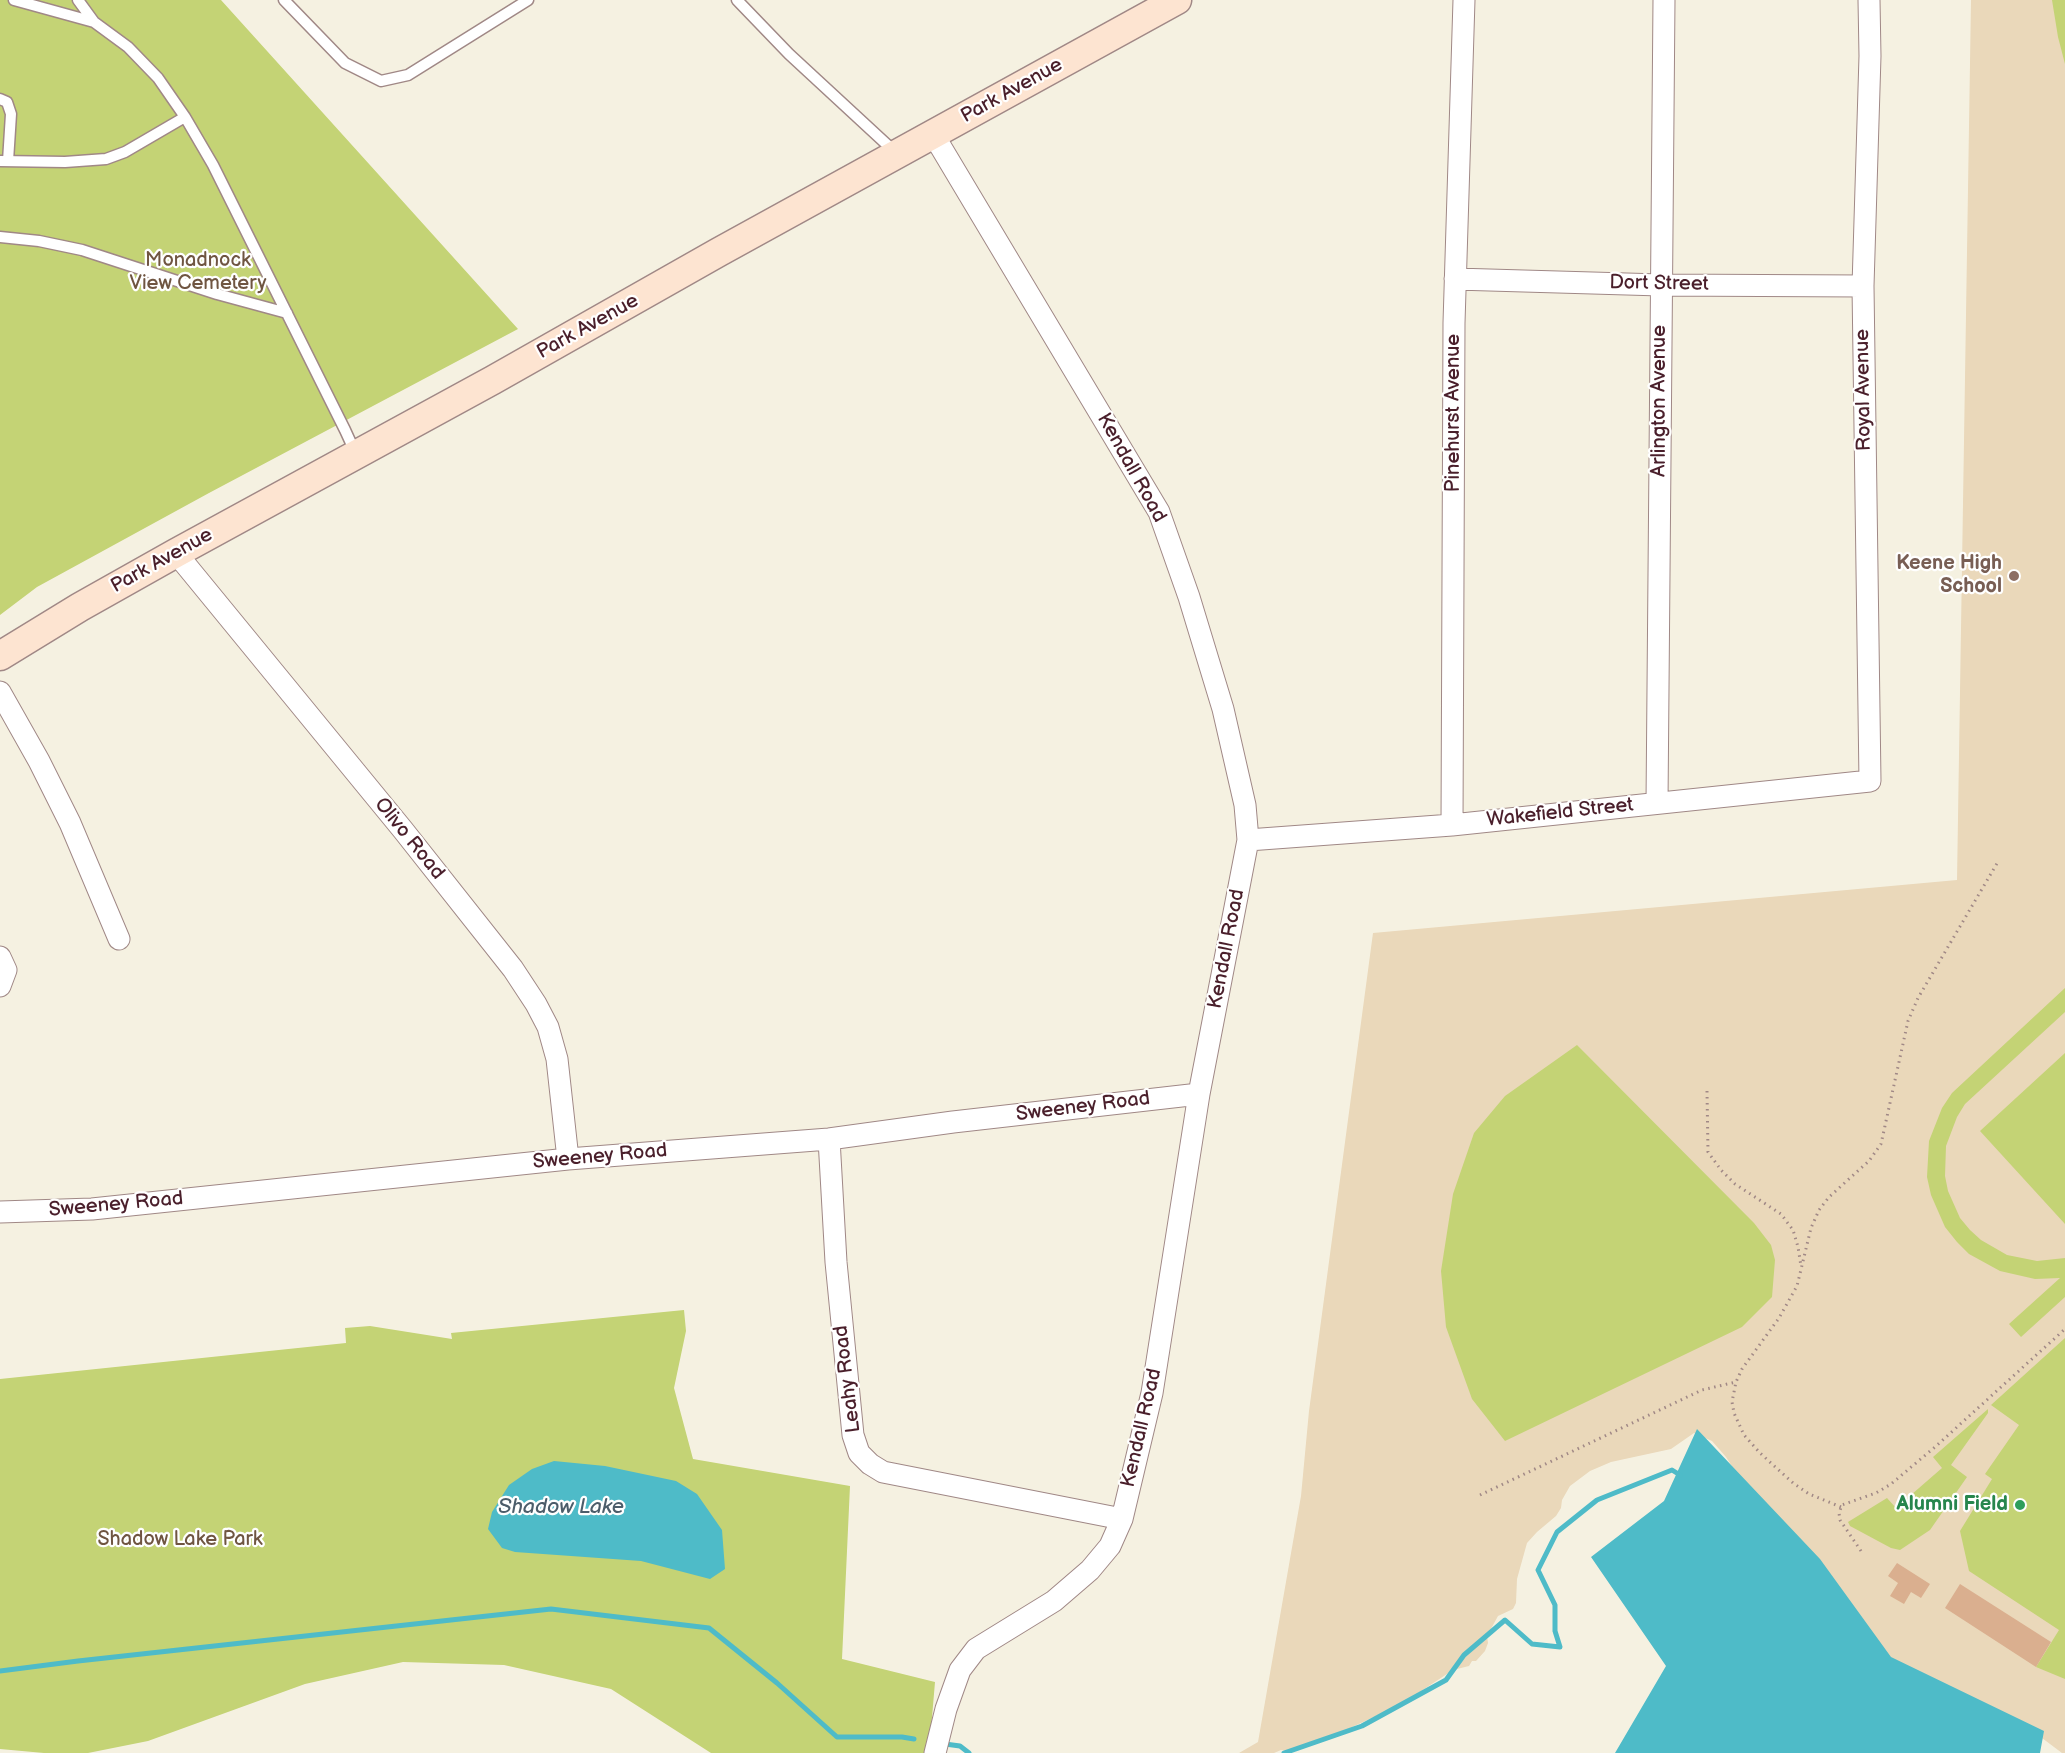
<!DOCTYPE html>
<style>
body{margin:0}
canvas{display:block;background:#f5f1e1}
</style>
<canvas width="2065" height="1753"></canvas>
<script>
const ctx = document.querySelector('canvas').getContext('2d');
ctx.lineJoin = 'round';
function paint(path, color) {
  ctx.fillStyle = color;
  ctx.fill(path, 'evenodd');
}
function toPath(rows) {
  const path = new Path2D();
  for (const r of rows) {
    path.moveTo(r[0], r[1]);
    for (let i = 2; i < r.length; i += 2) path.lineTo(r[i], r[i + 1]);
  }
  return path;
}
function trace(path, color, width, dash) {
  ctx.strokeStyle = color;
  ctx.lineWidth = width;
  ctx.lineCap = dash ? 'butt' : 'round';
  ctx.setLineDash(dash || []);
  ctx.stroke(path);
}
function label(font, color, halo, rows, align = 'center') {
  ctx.font = font + ' "Balsamiq Sans",sans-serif';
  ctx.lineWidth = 4.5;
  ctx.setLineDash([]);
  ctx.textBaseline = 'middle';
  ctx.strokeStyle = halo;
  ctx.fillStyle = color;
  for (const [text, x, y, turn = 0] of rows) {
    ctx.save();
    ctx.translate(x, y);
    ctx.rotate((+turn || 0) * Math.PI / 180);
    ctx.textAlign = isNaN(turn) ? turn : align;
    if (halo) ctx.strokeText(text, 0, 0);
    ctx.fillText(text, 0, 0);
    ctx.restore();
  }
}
paint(toPath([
 [1971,0,2065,0,2065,1753,2062,1753,2030,1729,1891,1669,1768,1522,1726,1457,1712,1441,1694,1433,1671,1449,1611,1462,1590,1471,1570,1486,1562,1500,1561,1508,1556,1516,1537,1532,1527,1543,1517,1579,1516,1603,1513,1609,1498,1616,1487,1636,1488,1643,1485,1651,1476,1661,1472,1661,1469,1666,1453,1670,1400,1705,1337,1734,1287,1751,1281,1750,1274,1753,1239,1753,1258,1742,1301,1496,1309,1411,1373,933,1957,880]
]), '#ead8ba');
paint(toPath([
 [0,0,221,0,518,329,209,493,37,587,0,615],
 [2052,0,2065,0,2065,64,2058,37],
 [2065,988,2065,1012,1965,1104,1957,1117,1946,1146,1945,1176,1948,1191,1960,1218,1970,1230,1981,1240,2007,1255,2037,1261,2065,1258,2065,1297,2021,1337,2009,1324,2060,1278,2035,1279,2000,1271,1969,1254,1957,1242,1945,1227,1931,1195,1927,1177,1929,1141,1942,1108,1952,1093],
 [1577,1045,1754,1223,1771,1245,1775,1260,1772,1297,1742,1327,1505,1441,1472,1399,1446,1327,1441,1271,1453,1194,1474,1133,1505,1096],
 [2065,1053,2065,1224,1980,1131],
 [684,1310,686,1331,674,1388,693,1459,850,1486,842,1659,935,1682,929,1753,711,1753,611,1689,504,1665,403,1662,305,1684,148,1741,88,1753,44,1753,0,1749,0,1379,346,1343,345,1328,370,1326,452,1339,451,1333],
 [2065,1338,2065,1679,2036,1667,2059,1630,1969,1571,1960,1531,1992,1479,1985,1474,2019,1425,1991,1405],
 [1988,1409,1988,1413,1951,1465,1967,1477,1930,1530,1900,1550,1891,1548,1850,1526,1848,1522,1887,1498,1896,1508,1942,1468,1933,1457]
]), '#c4d375');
paint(toPath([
 [1697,1429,1820,1559,1891,1657,2044,1731,2040,1753,1615,1753,1666,1666,1591,1557,1664,1501],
 [554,1461,605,1466,676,1481,697,1494,722,1530,725,1569,710,1579,641,1561,515,1552,502,1548,488,1529,492,1512,509,1485,532,1469]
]), '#4ebbc8');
trace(toPath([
 [0,1671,78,1661,551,1609,709,1628,777,1683,837,1737,902,1737,914,1739],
 [945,1744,960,1746,969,1753],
 [1284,1753,1362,1726,1446,1680,1464,1655,1505,1620,1532,1644,1560,1647,1555,1631,1555,1605,1538,1570,1557,1532,1597,1500,1672,1470,1680,1475]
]), '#4ebbc8', 5);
paint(toPath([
 [1897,1563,1930,1584,1921,1598,1911,1592,1904,1604,1890,1596,1898,1583,1888,1576],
 [1960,1584,2051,1642,2036,1667,1945,1608]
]), '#daaf8f');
const lane = toPath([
 [14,0,94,22],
 [78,0,94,22,128,47,158,78,185,117,213,165,345,430,356,454],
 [284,0,345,63,381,81,408,75,528,0],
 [737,0,789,54,895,152],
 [0,99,7,102,11,114,8,161],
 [0,161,65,162,106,159,125,152,185,117],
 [0,237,39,241,82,250,217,294,287,313]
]);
const street = toPath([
 [933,134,1159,512,1189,597,1223,709,1245,805,1248,840,1199,1094,1152,1393,1122,1519,1110,1546,1090,1570,1054,1601,976,1649,960,1670,946,1709,935,1753],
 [1455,279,1661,285,1863,286],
 [176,553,403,830,513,969,536,1004,548,1027,557,1059,568,1159],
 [0,692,39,761,70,823,119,939],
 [1657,803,1664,0],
 [1452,825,1454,323,1464,0],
 [1248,840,1452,825,1870,781,1863,286,1870,56,1869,0],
 [0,957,6,970,0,986],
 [829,1139,836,1262,853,1435,859,1453,870,1464,883,1472,1122,1519],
 [0,1212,92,1209,568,1159,829,1139,953,1122,1199,1094]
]);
const secondary = toPath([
 [0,656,80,607,176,553,493,380,719,252,1177,0]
]);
trace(lane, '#a08886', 13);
trace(street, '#a08886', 23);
trace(secondary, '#a08886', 31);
trace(toPath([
 [1707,1091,1708,1152,1721,1170,1735,1184,1781,1214,1793,1230,1798,1247,1801,1266],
 [1480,1495,1702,1390,1736,1382],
 [1841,1507,1809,1494,1793,1483,1760,1453,1744,1435,1734,1413,1732,1402,1736,1382,1742,1369,1779,1318,1797,1286,1811,1228,1819,1210,1829,1197,1869,1161,1881,1144,1908,1021,1918,998,1999,860],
 [1861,1551,1840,1520,1839,1513,1842,1505,1876,1493,1891,1484,1935,1447,2065,1329]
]), '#a08886', 3, [1.5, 4.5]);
trace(lane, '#fff', 10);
trace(street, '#fff', 21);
trace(secondary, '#fde4d1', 28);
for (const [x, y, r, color] of [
 [2014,576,6,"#8d6e63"],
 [2020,1505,6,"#2e9e5b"]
]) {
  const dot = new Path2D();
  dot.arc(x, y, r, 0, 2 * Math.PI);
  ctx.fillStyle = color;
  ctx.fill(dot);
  trace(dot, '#fff', 2);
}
label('20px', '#4a1f2b', '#fff', [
 ["Park Avenue",1012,91,-29],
 ["Dort Street",1659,284,1],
 ["Park Avenue",588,327,-29],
 ["Royal Avenue",1864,390,-91],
 ["Arlington Avenue",1660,401,-90],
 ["Pinehurst Avenue",1454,413,-90],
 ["Kendall Road",1131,468,61],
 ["Park Avenue",162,561,-29],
 ["Wakefield Street",1560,813,-6],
 ["Olivo Road",409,839,51],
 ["Kendall Road",1227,949,-79],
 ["Sweeney Road",1083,1107,-7],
 ["Sweeney Road",600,1157,-5],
 ["Sweeney Road",116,1205,-5],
 ["Leahy Road",848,1379,-97],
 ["Kendall Road",1142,1428,-77]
]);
label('20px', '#6f5541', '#fff', [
 ["Monadnock",198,261],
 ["View Cemetery",198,284],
 ["Shadow Lake Park",180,1540]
]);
label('bold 20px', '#785e54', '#fff', [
 ["Keene High",2002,564],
 ["School",2002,587]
], 'right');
label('bold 20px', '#27864d', '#fff', [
 ["Alumni Field",2008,1505]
], 'right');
label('italic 21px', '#4c5d6a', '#fff', [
 ["Shadow Lake",561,1508]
]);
</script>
